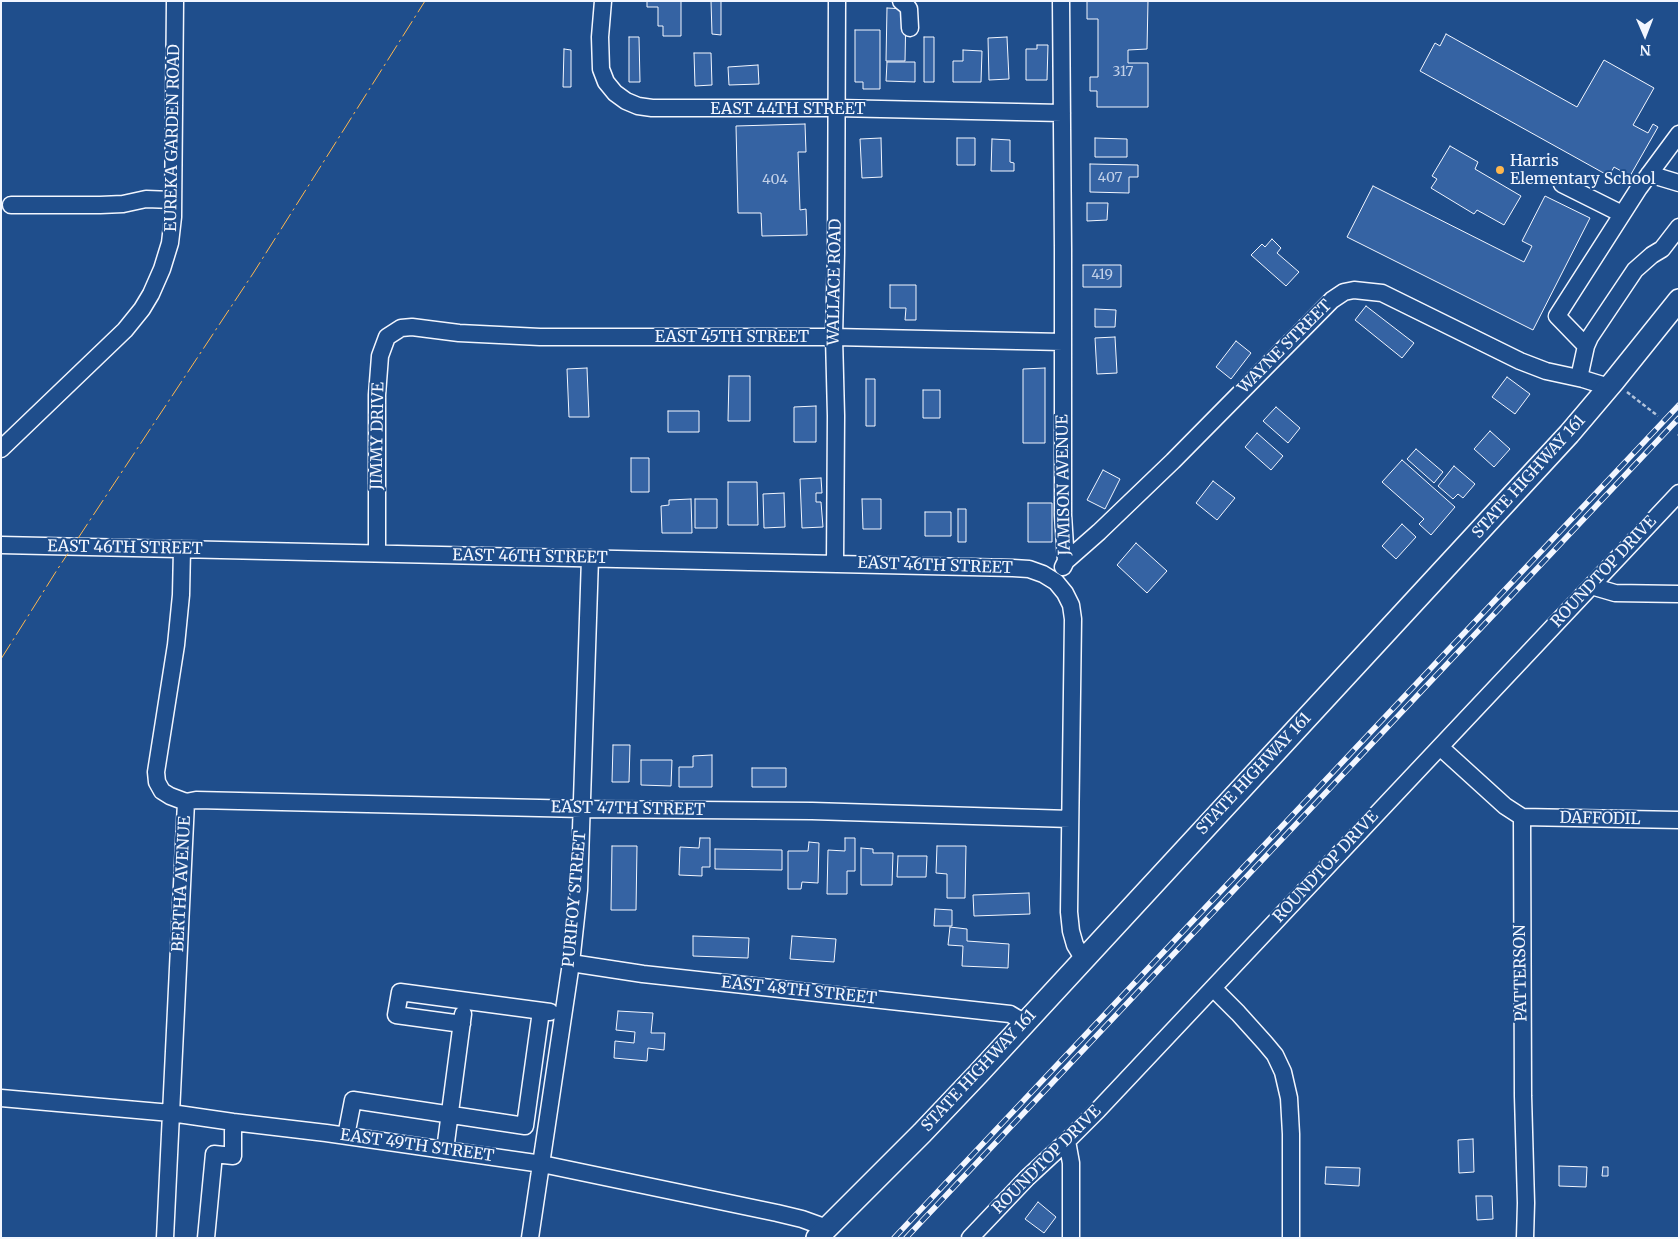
<!DOCTYPE html>
<style>
body{margin:0}
#map{position:relative;width:1680px;height:1239px;overflow:hidden;background:#1f4e8c;font-family:Merriweather,serif}
canvas{display:block}
.frame{position:absolute;inset:0;border:2px solid #f2f6ff;pointer-events:none}
.north{position:absolute;left:1620px;top:10px;width:50px;height:50px;-webkit-text-stroke:4px #1f4e8c;paint-order:stroke;rotate:179deg;font-size:14px;font-weight:700;line-height:20px;text-align:center;color:#f2f6ff}
.north::after{content:'';display:block;margin:auto;width:18px;height:22px;background:#f2f6ff;clip-path:polygon(50% 0,100% 100%,50% 72%,0 100%)}
</style>
<div id="map">
<canvas width="1680" height="1239"></canvas>
<div class="frame"></div>
<div class="north">N</div>
</div>
<script>
const ctx = document.querySelector('canvas').getContext('2d');
ctx.lineJoin = 'round';
function paint(path, color) {
  ctx.fillStyle = color;
  ctx.fill(path, 'evenodd');
}
function toPath(rows) {
  const path = new Path2D();
  for (const r of rows) {
    path.moveTo(r[0], r[1]);
    for (let i = 2; i < r.length; i += 2) path.lineTo(r[i], r[i + 1]);
  }
  return path;
}
function trace(path, color, width, dash) {
  ctx.strokeStyle = color;
  ctx.lineWidth = width;
  ctx.lineCap = dash ? 'butt' : 'round';
  ctx.setLineDash(dash || []);
  ctx.stroke(path);
}
function label(font, color, halo, rows, align = 'center') {
  ctx.font = font + ' Merriweather,serif';
  ctx.lineWidth = 4;
  ctx.setLineDash([]);
  ctx.textBaseline = 'middle';
  ctx.strokeStyle = halo;
  ctx.fillStyle = color;
  for (const [text, x, y, turn = 0] of rows) {
    ctx.save();
    ctx.translate(x, y);
    ctx.rotate((+turn || 0) * Math.PI / 180);
    ctx.textAlign = isNaN(turn) ? turn : align;
    if (halo) ctx.strokeText(text, 0, 0);
    ctx.fillText(text, 0, 0);
    ctx.restore();
  }
}
const building = toPath([
 [647,1,681,1,681,36,663,36,663,26,658,26,658,7,647,7,647,1],
 [711,1,721,1,721,35,712,34,711,1],
 [1087,1,1148,1,1147,49,1128,50,1128,63,1148,63,1148,107,1097,107,1097,91,1090,91,1090,77,1098,77,1098,19,1087,19,1087,1],
 [887,8,906,9,905,61,886,61,887,8],
 [855,30,880,30,880,89,863,89,863,82,855,82,855,30],
 [1446,34,1577,107,1604,60,1654,88,1633,125,1648,133,1653,124,1658,127,1630,176,1614,167,1609,176,1420,71,1435,43,1440,46,1446,34],
 [629,37,639,37,640,82,629,82,629,37],
 [924,37,934,37,934,82,924,82,924,37],
 [1007,37,1009,79,989,80,988,38,1007,37],
 [1037,45,1048,45,1047,80,1026,80,1026,49,1037,49,1037,45],
 [564,49,571,50,571,87,563,87,564,49],
 [963,50,982,51,981,82,953,82,953,61,963,61,963,50],
 [694,53,711,53,712,85,695,86,694,53],
 [887,62,915,62,915,82,886,81,887,62],
 [758,65,759,84,729,85,728,67,758,65],
 [805,124,806,152,798,152,800,210,806,209,807,235,762,236,761,213,738,213,736,126,805,124],
 [881,138,882,177,862,178,860,139,881,138],
 [957,138,975,138,975,165,957,165,957,138],
 [1095,138,1127,139,1127,157,1095,157,1095,138],
 [992,139,1010,140,1010,162,1014,163,1014,171,991,171,992,139],
 [1450,146,1478,162,1475,169,1521,196,1504,225,1477,210,1474,214,1431,188,1437,179,1432,176,1450,146],
 [1090,164,1138,165,1138,177,1129,177,1129,193,1090,192,1090,164],
 [1373,186,1524,262,1532,246,1522,241,1545,196,1590,218,1533,330,1347,237,1373,186],
 [1087,203,1108,203,1107,220,1087,221,1087,203],
 [1272,239,1281,248,1277,253,1299,272,1286,286,1251,255,1262,244,1265,247,1272,239],
 [1083,265,1121,265,1121,287,1083,287,1083,265],
 [890,285,916,285,916,320,905,320,906,308,890,308,890,285],
 [1366,306,1414,343,1402,358,1355,320,1366,306],
 [1095,309,1116,310,1115,327,1095,327,1095,309],
 [1115,337,1117,373,1097,374,1095,338,1115,337],
 [1236,341,1251,353,1231,379,1216,367,1236,341],
 [587,368,589,417,569,417,567,369,587,368],
 [1045,368,1045,443,1023,443,1023,369,1045,368],
 [729,376,750,376,750,421,728,421,729,376],
 [1507,377,1530,394,1515,414,1492,397,1507,377],
 [866,379,875,379,875,426,866,426,866,379],
 [923,390,940,390,940,418,923,418,923,390],
 [816,406,816,442,794,442,794,407,816,406],
 [1276,407,1300,428,1288,443,1263,421,1276,407],
 [668,411,699,411,699,432,668,432,668,411],
 [1490,431,1510,449,1494,467,1474,449,1490,431],
 [1257,433,1283,456,1271,470,1245,447,1257,433],
 [1416,449,1443,472,1434,483,1407,459,1416,449],
 [631,458,649,458,649,492,631,492,631,458],
 [1402,460,1455,507,1431,535,1419,524,1424,519,1382,482,1402,460],
 [1454,466,1475,484,1463,498,1458,494,1453,499,1438,486,1454,466],
 [1103,470,1120,479,1105,509,1087,500,1103,470],
 [821,478,822,493,816,493,816,502,821,502,823,527,802,528,800,479,821,478],
 [1213,481,1235,498,1217,520,1196,503,1213,481],
 [728,482,757,482,758,525,728,525,728,482],
 [784,493,785,527,764,528,763,494,784,493],
 [691,499,692,533,662,533,661,506,669,505,669,500,691,499],
 [695,499,717,499,717,528,695,528,695,499],
 [862,499,881,499,881,529,863,529,862,499],
 [1028,503,1052,503,1052,542,1028,542,1028,503],
 [958,509,966,509,966,542,958,542,958,509],
 [925,512,951,512,951,536,925,536,925,512],
 [1402,524,1416,537,1396,559,1382,546,1402,524],
 [1136,543,1167,571,1147,593,1117,565,1136,543],
 [613,745,630,745,629,782,612,782,613,745],
 [712,755,712,787,679,787,679,767,693,767,693,756,712,755],
 [641,760,672,760,671,786,641,785,641,760],
 [752,768,786,768,786,787,752,787,752,768],
 [700,838,710,838,710,867,702,867,702,876,679,875,680,847,699,848,700,838],
 [845,838,855,838,855,871,847,871,847,894,827,894,828,850,845,851,845,838],
 [809,842,819,843,818,883,802,882,801,889,788,889,788,851,808,851,809,842],
 [612,846,637,846,636,910,611,910,612,846],
 [937,846,966,846,965,898,947,898,947,874,936,873,937,846],
 [861,848,873,849,873,853,893,853,892,885,861,885,861,848],
 [715,849,782,850,782,870,715,869,715,849],
 [898,856,927,856,926,877,897,877,898,856],
 [1029,893,1030,914,974,916,973,895,1029,893],
 [935,909,952,910,952,926,934,926,935,909],
 [950,927,967,929,967,941,1009,944,1008,968,962,966,963,946,948,945,950,927],
 [693,936,749,938,748,958,693,956,693,936],
 [792,936,836,939,834,962,790,959,792,936],
 [618,1011,653,1013,651,1033,665,1033,664,1050,648,1048,647,1061,614,1058,615,1041,634,1043,635,1032,616,1030,618,1011],
 [1473,1139,1474,1172,1459,1173,1458,1140,1473,1139],
 [1559,1166,1587,1167,1586,1187,1559,1186,1559,1166],
 [1326,1167,1360,1168,1359,1186,1325,1184,1326,1167],
 [1603,1167,1608,1167,1608,1176,1602,1176,1603,1167],
 [1476,1196,1492,1196,1493,1219,1477,1220,1476,1196],
 [1038,1202,1056,1217,1044,1233,1025,1219,1038,1202]
]);
paint(building, '#3563a3');
trace(building, '#f2f6ff', 1);
const minor = toPath([
 [603,1,600,37,601,69,606,82,615,93,626,101,638,106,652,108,836,108,1062,113],
 [901,1,906,5,909,9,910,28],
 [1061,1,1063,249,1063,515,1066,561,1063,567],
 [1649,174,1679,183],
 [1562,184,1622,214],
 [11,205,100,205,123,204,146,199,173,200],
 [1586,346,1557,316,1639,188,1679,134],
 [1579,378,1586,346,1590,337,1635,270,1652,255,1662,249,1679,227],
 [1,449,125,330,142,309,151,294,162,269,170,243,173,217,175,1],
 [1,545,1013,568,1029,569,1043,574,1056,582,1065,593,1071,605,1073,619,1069,912,1071,931,1075,945,1083,958],
 [182,549,181,595,176,645,156,772,157,782,162,791,170,796,186,802,196,800,582,809,812,811,1070,819],
 [377,553,377,395,380,356,387,337,401,328,412,327,459,333,540,337,834,337,1063,342],
 [1066,561,1099,532,1173,461,1332,300,1344,292,1354,290,1382,293,1520,361,1546,371,1583,379,1609,387],
 [835,563,836,416,834,337,836,253,837,1],
 [1591,586,1615,593,1679,594],
 [1440,747,1505,806,1522,817,1679,820],
 [1522,817,1523,1096,1526,1203,1525,1238],
 [571,963,643,974,1010,1014,1025,1023],
 [1213,988,1238,1013,1265,1043,1275,1055,1283,1072,1289,1098,1291,1134,1291,1238],
 [462,1024,396,1015,400,992,550,1012],
 [1,1098,171,1113,233,1122,326,1133,542,1164,777,1213,802,1219,827,1228],
 [346,1136,353,1100,525,1126,541,1011],
 [1067,1141,1071,1163,1071,1238],
 [445,1150,463,1014],
 [165,1238,186,802],
 [206,1238,214,1154,233,1156,233,1122],
 [530,1238,571,963,579,890,590,558],
 [970,1238,1027,1178,1067,1141,1098,1110,1679,493]
]);
const major = toPath([
 [817,1238,922,1133,978,1074,1569,434,1614,381,1679,300]
]);
trace(minor, '#f2f6ff', 19);
trace(major, '#f2f6ff', 24);
trace(toPath([
 [1627,392,1658,416],
 [1678,434,1679,435]
]), '#b3c4dc', 2.5, [4, 2.5]);
trace(minor, '#1f4e8c', 16);
trace(major, '#1f4e8c', 21);
const rail = toPath([
 [894,1238,1679,405],
 [906,1238,1679,418]
]);
trace(rail, '#f2f6ff', 5.5);
trace(rail, '#1f4e8c', 4, [11]);
trace(toPath([
 [1,659,57,570,254,272,425,1]
]), '#ffb74d', 1, [18, 4, 2.5, 4]);
for (const [x, y, r, color] of [
 [1500,170,5,"#ffb74d"]
]) {
  const dot = new Path2D();
  dot.arc(x, y, r, 0, 2 * Math.PI);
  ctx.fillStyle = color;
  ctx.fill(dot);
  trace(dot, '#1f4e8c', 2);
}
label('14px', '#c3d1e8', null, [
 ["317",1123,72],
 ["407",1110,178],
 ["404",775,180],
 ["419",1102,275]
]);
label('16px', '#f2f6ff', '#1f4e8c', [
 ["EAST 44TH STREET",788,109],
 ["EUREKA GARDEN ROAD",173,138,-89],
 ["WALLACE ROAD",835,282,-89],
 ["EAST 45TH STREET",732,337],
 ["WAYNE STREET",1285,347,-45],
 ["JIMMY DRIVE",378,436,-89],
 ["STATE HIGHWAY 161",1529,477,-48],
 ["JAMISON AVENUE",1064,485,-91],
 ["EAST 46TH STREET",125,548,1],
 ["EAST 46TH STREET",530,557,1],
 ["EAST 46TH STREET",935,566,2],
 ["ROUNDTOP DRIVE",1604,572,-47],
 ["STATE HIGHWAY 161",1254,774,-47],
 ["EAST 47TH STREET",628,809,1],
 ["DAFFODIL",1600,819,1],
 ["ROUNDTOP DRIVE",1326,867,-47],
 ["BERTHA AVENUE",182,884,-87],
 ["PURIFOY STREET",575,899,-85],
 ["PATTERSON",1521,973,-91],
 ["EAST 48TH STREET",799,991,6],
 ["STATE HIGHWAY 161",979,1071,-47],
 ["EAST 49TH STREET",417,1146,8],
 ["ROUNDTOP DRIVE",1047,1160,-45]
]);
label('16px', '#f2f6ff', '#1f4e8c', [
 ["Harris",1510,161],
 ["Elementary School",1510,179]
], 'left');
</script>
